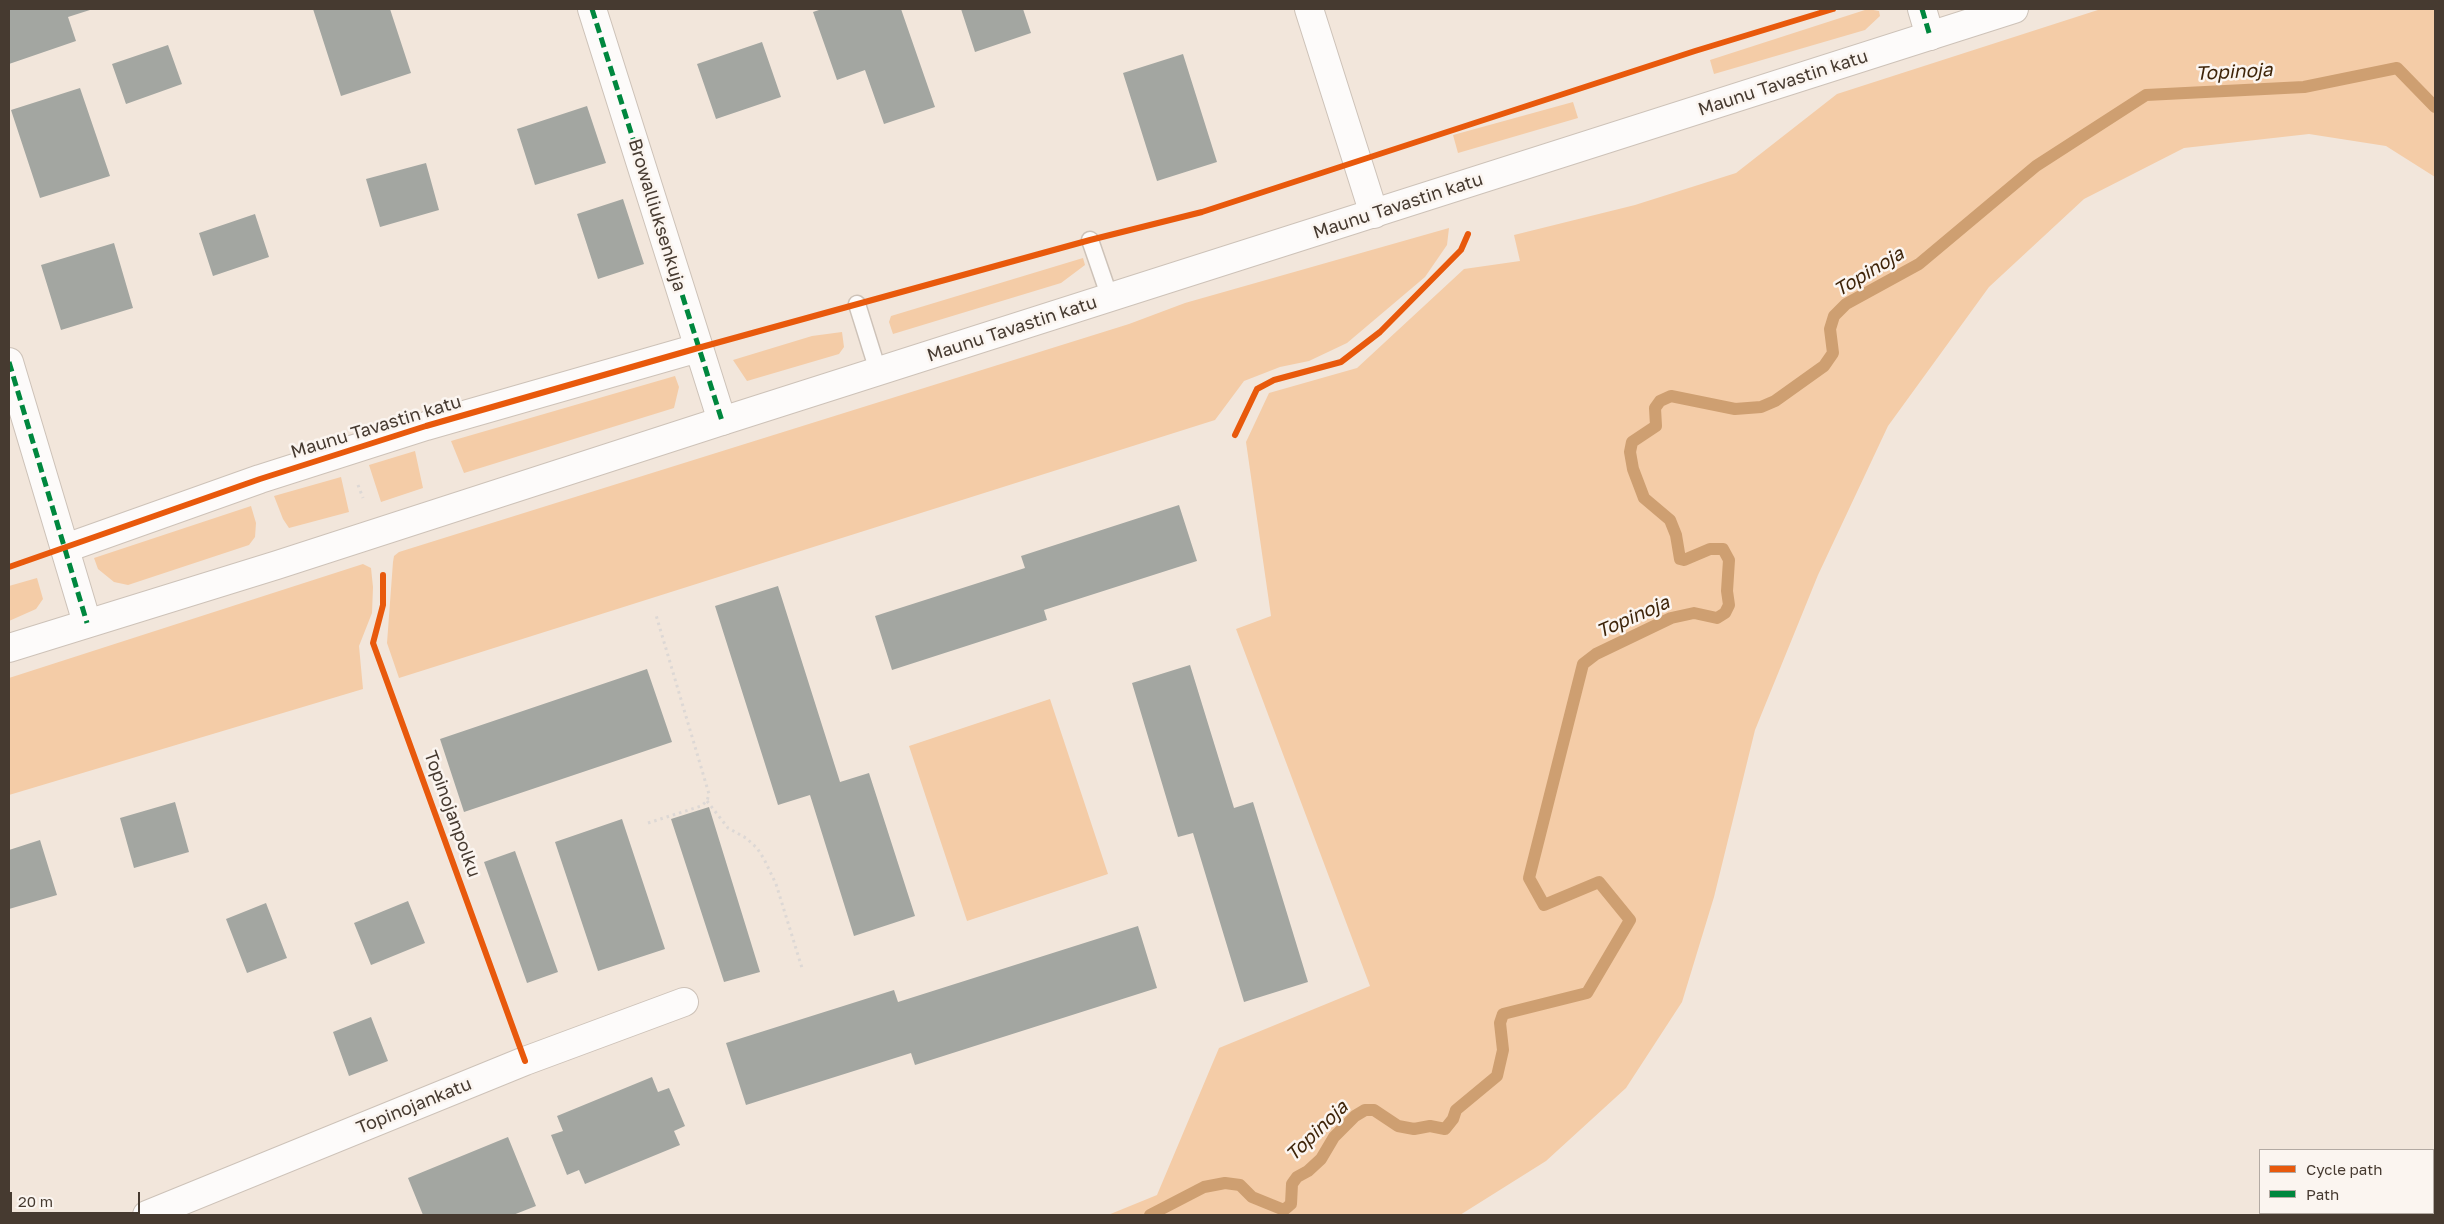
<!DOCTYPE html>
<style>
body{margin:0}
#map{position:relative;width:2444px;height:1224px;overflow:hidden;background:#f2e6db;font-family:"Golos Text",sans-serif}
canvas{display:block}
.frame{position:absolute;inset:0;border:10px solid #463a30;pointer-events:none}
.legend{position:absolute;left:2259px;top:1149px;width:175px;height:65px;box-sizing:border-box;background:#fbf5f0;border:1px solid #b3aaa3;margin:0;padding:6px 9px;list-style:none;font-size:15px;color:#463a30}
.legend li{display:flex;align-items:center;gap:10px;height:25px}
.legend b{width:25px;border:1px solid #b3aaa3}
.scale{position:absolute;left:10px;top:1192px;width:130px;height:22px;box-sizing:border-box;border:2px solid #463a30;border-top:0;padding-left:6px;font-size:15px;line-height:18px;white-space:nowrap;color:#463a30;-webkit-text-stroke:4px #fbf5f0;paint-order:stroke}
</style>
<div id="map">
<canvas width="2444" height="1224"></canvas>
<div class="frame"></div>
<ul class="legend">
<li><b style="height:6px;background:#e8590c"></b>Cycle path</li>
<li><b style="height:6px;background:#00873e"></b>Path</li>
</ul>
<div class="scale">20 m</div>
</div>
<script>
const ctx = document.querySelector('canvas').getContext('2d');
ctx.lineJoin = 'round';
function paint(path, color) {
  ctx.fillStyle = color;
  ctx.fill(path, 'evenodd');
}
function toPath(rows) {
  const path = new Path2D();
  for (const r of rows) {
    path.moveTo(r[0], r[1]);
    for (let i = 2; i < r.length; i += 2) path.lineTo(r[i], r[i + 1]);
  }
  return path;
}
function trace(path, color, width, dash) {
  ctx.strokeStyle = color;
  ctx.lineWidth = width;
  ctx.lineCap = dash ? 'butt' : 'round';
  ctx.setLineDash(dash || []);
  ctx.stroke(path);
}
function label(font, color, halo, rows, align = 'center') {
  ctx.font = font + ' "Golos Text",sans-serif';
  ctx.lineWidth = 5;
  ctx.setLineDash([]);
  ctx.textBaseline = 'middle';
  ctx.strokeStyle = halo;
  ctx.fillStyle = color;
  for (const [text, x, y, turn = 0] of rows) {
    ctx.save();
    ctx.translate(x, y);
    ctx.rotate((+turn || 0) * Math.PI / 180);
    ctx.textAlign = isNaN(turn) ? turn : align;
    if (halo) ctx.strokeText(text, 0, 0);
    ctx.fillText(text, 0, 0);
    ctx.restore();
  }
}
paint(toPath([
 [1868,9,1879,11,1880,16,1865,30,1714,74,1710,60],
 [2101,9,2435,9,2435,177,2386,146,2309,134,2184,148,2084,199,1989,287,1888,426,1818,575,1755,730,1714,897,1682,1002,1626,1088,1546,1161,1460,1215,1108,1215,1157,1195,1219,1048,1370,986,1236,629,1271,616,1246,442,1269,393,1357,368,1464,269,1520,261,1514,235,1635,205,1736,173,1837,94],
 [1573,102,1578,118,1458,153,1453,135],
 [1449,228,1447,245,1425,277,1347,343,1309,361,1280,367,1244,381,1215,420,399,678,387,643,393,562,394,556,399,552,1129,324,1185,303],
 [1083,258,1085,265,1061,283,893,334,889,322,891,316],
 [842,332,844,347,839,354,747,381,733,360,812,336],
 [675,376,679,387,674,408,464,473,451,441],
 [415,451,423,488,381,502,369,465],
 [341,477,349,512,289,528,283,519,274,496],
 [251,506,256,523,255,537,249,545,128,585,114,582,98,569,94,558],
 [363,564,371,568,373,587,372,613,359,646,363,689,9,795,9,678],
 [37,578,43,599,36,609,9,621,9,586],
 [1050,699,1108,874,967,921,909,746]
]), '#f4cca7');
trace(toPath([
 [1150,1215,1204,1187,1225,1183,1240,1185,1252,1197,1284,1210,1291,1204,1292,1184,1297,1177,1308,1171,1321,1159,1334,1137,1355,1116,1365,1110,1374,1110,1398,1126,1414,1129,1430,1126,1445,1129,1453,1119,1456,1110,1497,1076,1503,1050,1500,1023,1503,1014,1587,993,1630,920,1599,882,1544,905,1529,878,1583,664,1596,654,1671,618,1694,613,1717,618,1725,613,1729,605,1727,591,1729,560,1723,549,1710,549,1684,560,1680,559,1676,535,1670,520,1644,498,1633,469,1630,452,1632,442,1656,426,1655,408,1660,401,1671,396,1735,409,1761,407,1775,401,1824,366,1833,353,1830,329,1834,316,1846,304,1919,264,2036,166,2146,95,2304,87,2397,68,2435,107]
]), '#ce9f71', 12);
paint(toPath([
 [9,9,93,9,68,17,76,41,9,64],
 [313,9,390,9,411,73,341,96],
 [822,9,901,9,935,107,884,124,865,70,837,80,813,12],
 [961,9,1023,9,1031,33,975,52],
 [762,42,781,97,716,119,697,64],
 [168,45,182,84,126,104,112,64],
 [1183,54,1217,162,1157,181,1123,73],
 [80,88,110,176,40,198,11,110],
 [587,106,606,163,535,185,517,129],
 [426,163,439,210,380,227,366,179],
 [623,199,644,264,598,279,577,214],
 [255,214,269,257,213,276,199,233],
 [114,243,133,308,61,330,41,265],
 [1179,505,1197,561,1044,610,1047,620,892,670,875,616,1025,568,1021,556],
 [778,586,840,782,869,773,915,916,854,936,810,795,778,805,715,606],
 [1190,665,1234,808,1253,802,1308,982,1244,1002,1193,833,1178,837,1132,683],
 [647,669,672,742,464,812,440,739],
 [175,802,189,852,134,868,120,818],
 [709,807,760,972,724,982,671,819],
 [622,819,665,949,598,971,555,842],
 [40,840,57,895,9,909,9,850],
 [515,851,558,972,527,983,484,862],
 [408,901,425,943,371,965,354,923],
 [266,903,287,958,247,973,226,919],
 [1138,926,1157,988,915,1065,911,1053,746,1105,726,1043,894,990,898,1002],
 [371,1017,388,1061,349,1076,333,1032],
 [652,1077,658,1092,669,1088,685,1126,674,1131,680,1145,585,1184,579,1170,567,1175,551,1135,563,1131,557,1116],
 [508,1137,536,1206,513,1215,423,1215,408,1178]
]), '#a3a6a1');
const service = toPath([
 [1090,240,1110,298],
 [857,304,878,371]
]);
const minor = toPath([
 [592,9,722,421],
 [1309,9,1374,214],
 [1922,9,1930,36],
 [9,362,87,623],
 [66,548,260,479,426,426,698,348],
 [147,1215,525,1061,684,1002]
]);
const tertiary = toPath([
 [9,648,277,565,722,421,2014,9]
]);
trace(service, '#cdc2b8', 19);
trace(minor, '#cdc2b8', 30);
trace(tertiary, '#cdc2b8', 30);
trace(toPath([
 [358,485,363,498],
 [707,801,728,828,746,838,757,848,764,859,776,884,802,968],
 [648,823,701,806,707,801,709,794,656,615]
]), '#ddd8d5', 3, [2.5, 4]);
trace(service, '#fdfbfa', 16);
trace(minor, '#fdfbfa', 28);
trace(tertiary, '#fdfbfa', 28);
trace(toPath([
 [592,9,722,421],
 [1922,9,1930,36],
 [9,362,87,623]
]), '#00873e', 5, [10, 5]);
trace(toPath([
 [1235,435,1257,389,1274,380,1341,362,1380,332,1461,250,1468,234],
 [9,567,260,479,426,426,698,348,1090,240,1202,212,1695,51,1833,9],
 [383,575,383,605,373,643,525,1061]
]), '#e8590c', 6);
label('18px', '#463a30', '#fbf5f0', [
 ["Maunu Tavastin katu",1783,83,-18],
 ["Maunu Tavastin katu",1398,206,-18],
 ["Browalliuksenkuja",657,215,73],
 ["Maunu Tavastin katu",1012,329,-18],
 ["Maunu Tavastin katu",376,427,-17],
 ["Topinojanpolku",452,814,70],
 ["Topinojankatu",414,1106,-22]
]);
label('italic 19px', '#3e2409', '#fbf5f0', [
 ["Topinoja",2234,72,-3],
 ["Topinoja",1869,272,-31],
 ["Topinoja",1633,617,-24],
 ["Topinoja",1317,1131,-44]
]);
</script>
